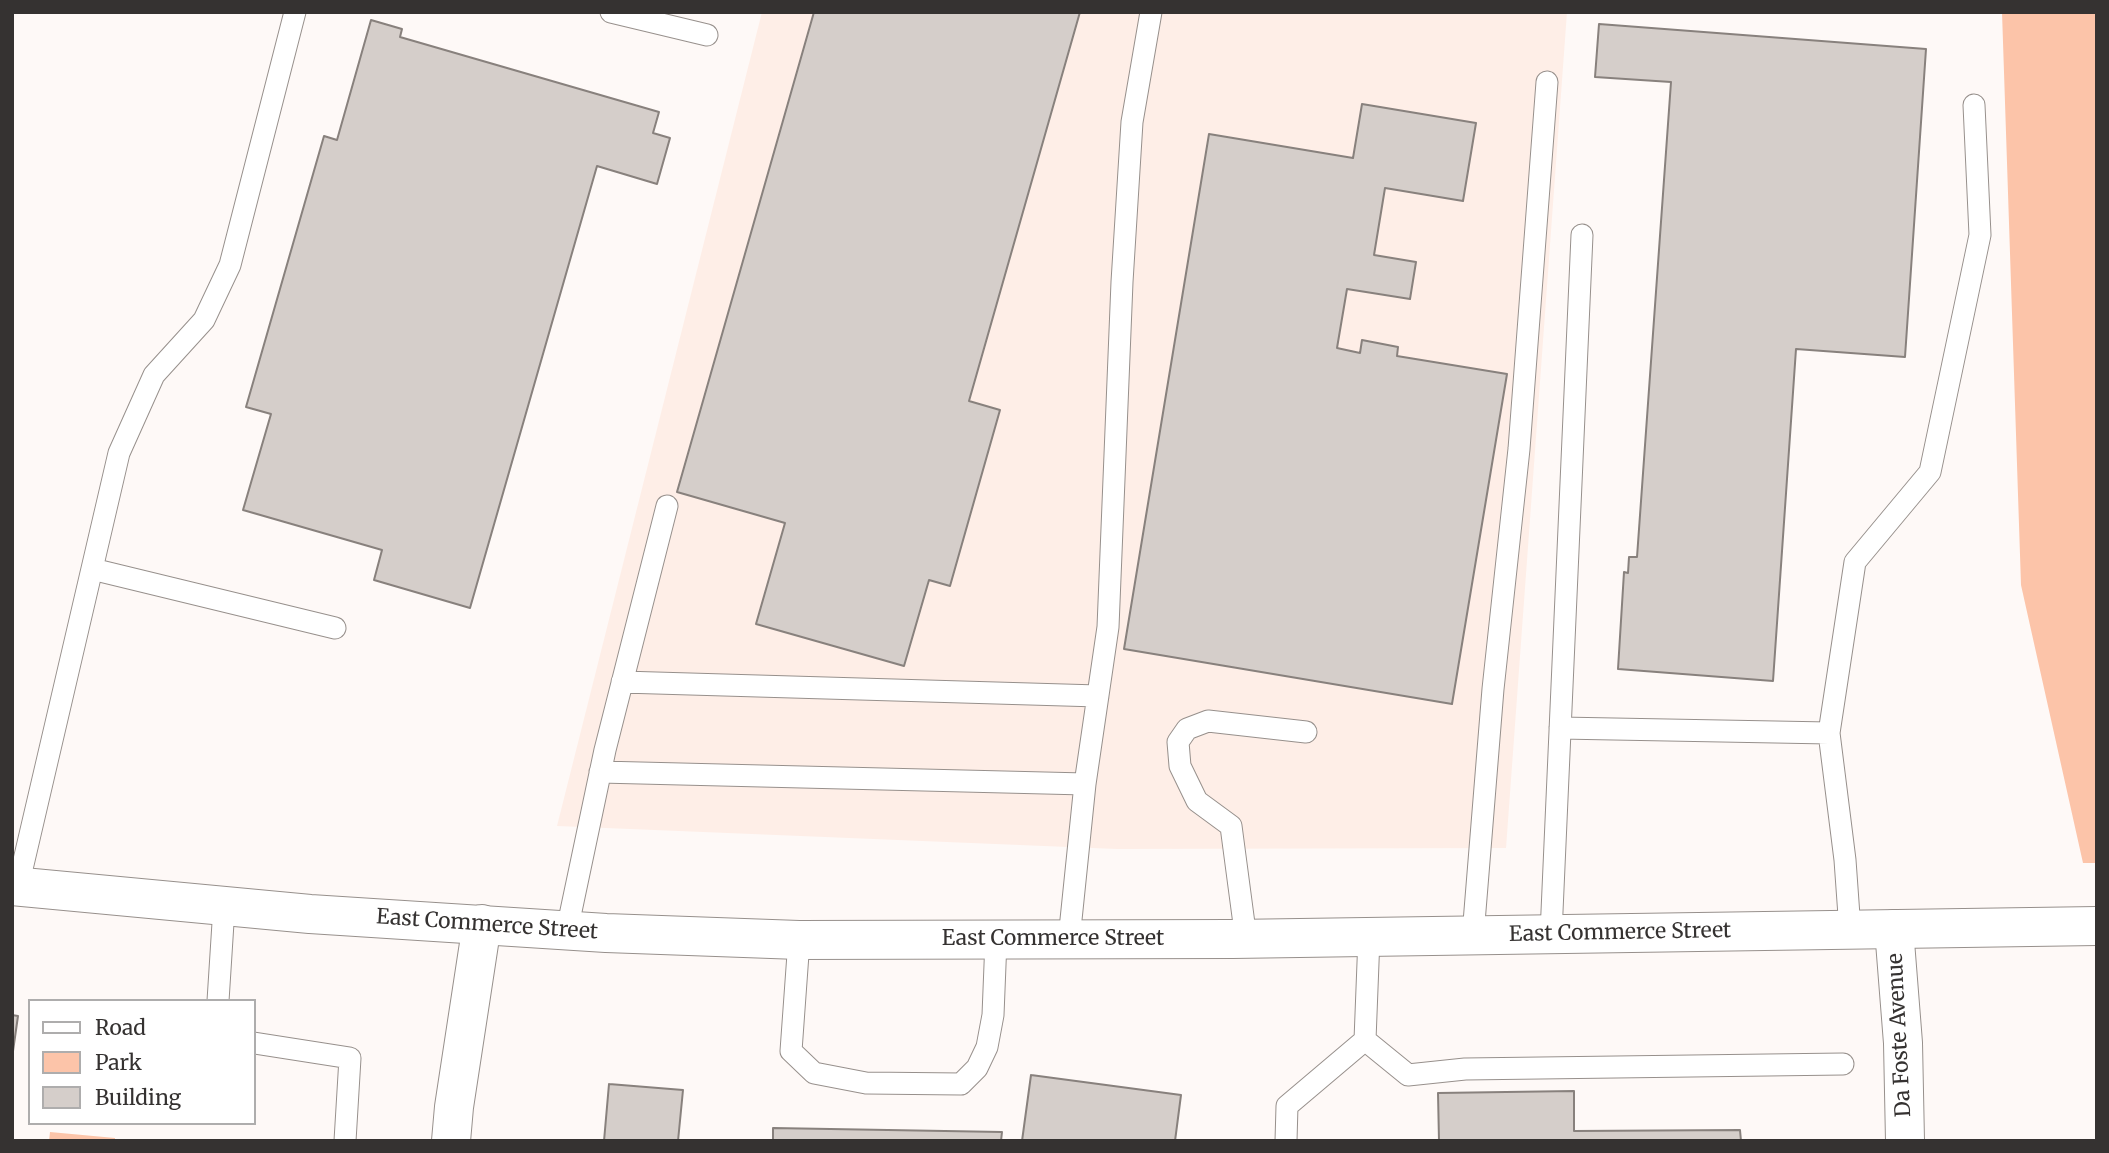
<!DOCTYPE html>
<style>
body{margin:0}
#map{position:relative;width:2109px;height:1153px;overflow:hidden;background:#fef9f7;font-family:Merriweather,serif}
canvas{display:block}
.frame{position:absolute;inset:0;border:14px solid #353231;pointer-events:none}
.legend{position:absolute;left:28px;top:999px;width:228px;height:126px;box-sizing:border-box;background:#fff;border:2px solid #aeadad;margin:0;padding:9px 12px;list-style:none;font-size:21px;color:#353231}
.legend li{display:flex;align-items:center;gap:14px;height:35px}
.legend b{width:35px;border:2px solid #aeadad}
</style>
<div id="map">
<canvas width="2109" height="1153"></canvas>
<div class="frame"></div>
<ul class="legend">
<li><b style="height:9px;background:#fff"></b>Road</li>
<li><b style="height:19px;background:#fcc4a9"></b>Park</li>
<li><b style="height:19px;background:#d5ceca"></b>Building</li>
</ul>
</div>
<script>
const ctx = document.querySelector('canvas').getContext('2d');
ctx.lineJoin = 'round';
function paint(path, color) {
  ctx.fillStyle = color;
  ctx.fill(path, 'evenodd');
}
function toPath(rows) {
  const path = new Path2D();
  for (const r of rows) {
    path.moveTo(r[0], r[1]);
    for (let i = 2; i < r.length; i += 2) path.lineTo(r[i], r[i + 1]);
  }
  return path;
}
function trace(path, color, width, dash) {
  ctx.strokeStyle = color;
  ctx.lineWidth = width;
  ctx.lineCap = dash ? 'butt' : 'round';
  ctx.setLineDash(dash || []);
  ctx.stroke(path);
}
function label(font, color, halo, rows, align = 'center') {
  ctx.font = font + ' Merriweather,serif';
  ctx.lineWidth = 7;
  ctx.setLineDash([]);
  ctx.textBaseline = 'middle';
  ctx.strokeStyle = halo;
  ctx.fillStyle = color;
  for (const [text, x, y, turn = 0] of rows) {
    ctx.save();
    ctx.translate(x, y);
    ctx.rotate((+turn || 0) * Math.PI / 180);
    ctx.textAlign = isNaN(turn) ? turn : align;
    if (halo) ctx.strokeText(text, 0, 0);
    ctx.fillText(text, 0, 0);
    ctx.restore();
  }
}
paint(toPath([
 [762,12,1567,12,1506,848,1117,849,557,826]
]), '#feeee7');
paint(toPath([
 [2002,12,2097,12,2097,863,2083,863,2021,585],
 [50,1132,115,1138,115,1141,49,1141]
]), '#fcc4a9');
const building = toPath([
 [814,12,1080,12,969,401,1000,410,950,586,929,580,904,666,756,624,785,523,677,492,814,12],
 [371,20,402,29,400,37,659,112,653,133,670,138,657,184,597,166,470,608,374,580,382,550,243,510,271,414,246,407,324,136,337,140,371,20],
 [1599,24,1926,49,1905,357,1796,349,1773,681,1618,669,1624,572,1628,573,1629,557,1637,557,1671,82,1595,77,1599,24],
 [1362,104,1476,123,1463,201,1385,188,1374,255,1416,262,1410,299,1347,289,1337,348,1360,353,1362,340,1398,347,1397,356,1507,374,1452,704,1124,649,1209,134,1353,158,1362,104],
 [12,1015,18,1016,12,1058,12,1015],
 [1031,1075,1181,1095,1175,1141,1022,1141,1031,1075],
 [609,1084,683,1090,678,1141,604,1141,609,1084],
 [1574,1091,1574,1131,1740,1130,1741,1141,1439,1141,1438,1093,1574,1091],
 [773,1128,1002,1132,1001,1141,773,1141,773,1128]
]);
paint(building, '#d5ceca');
trace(building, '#88817d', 2);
const service = toPath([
 [611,12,707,35],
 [92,569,335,628],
 [622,682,1098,696],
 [1560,728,1829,733,1845,860,1850,930],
 [1829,733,1855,562,1930,472,1980,235,1974,105],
 [600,772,1085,784],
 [18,886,119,453,154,375,204,320,230,265,295,12],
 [567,930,605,750,667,506],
 [1551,934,1582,235],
 [1473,935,1493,689,1519,449,1547,82],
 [1369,937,1365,1040,1408,1075,1465,1069,1843,1064],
 [1069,939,1085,784,1108,627,1122,282,1132,122,1151,12],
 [1246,939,1231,826,1197,801,1180,766,1178,742,1187,729,1208,721,1306,732],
 [799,940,791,1051,814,1073,866,1083,961,1084,977,1068,987,1047,993,1015,996,940],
 [218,1001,224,907],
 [254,1043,350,1058,345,1141],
 [1286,1141,1287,1106,1365,1040]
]);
const minor = toPath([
 [1894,929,1903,1043,1905,1141],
 [451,1141,454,1107,482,924]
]);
const primary = toPath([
 [12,886,310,914,606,933,799,940,1233,939,2097,926]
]);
trace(service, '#97908c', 23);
trace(minor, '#97908c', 40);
trace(primary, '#97908c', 40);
trace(service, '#fff', 21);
trace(minor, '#fff', 38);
trace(primary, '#fff', 38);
label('21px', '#353231', '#fff', [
 ["East Commerce Street",487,925,4],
 ["East Commerce Street",1620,933,-1],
 ["East Commerce Street",1053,939],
 ["Da Foste Avenue",1900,1035,-93]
]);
</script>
